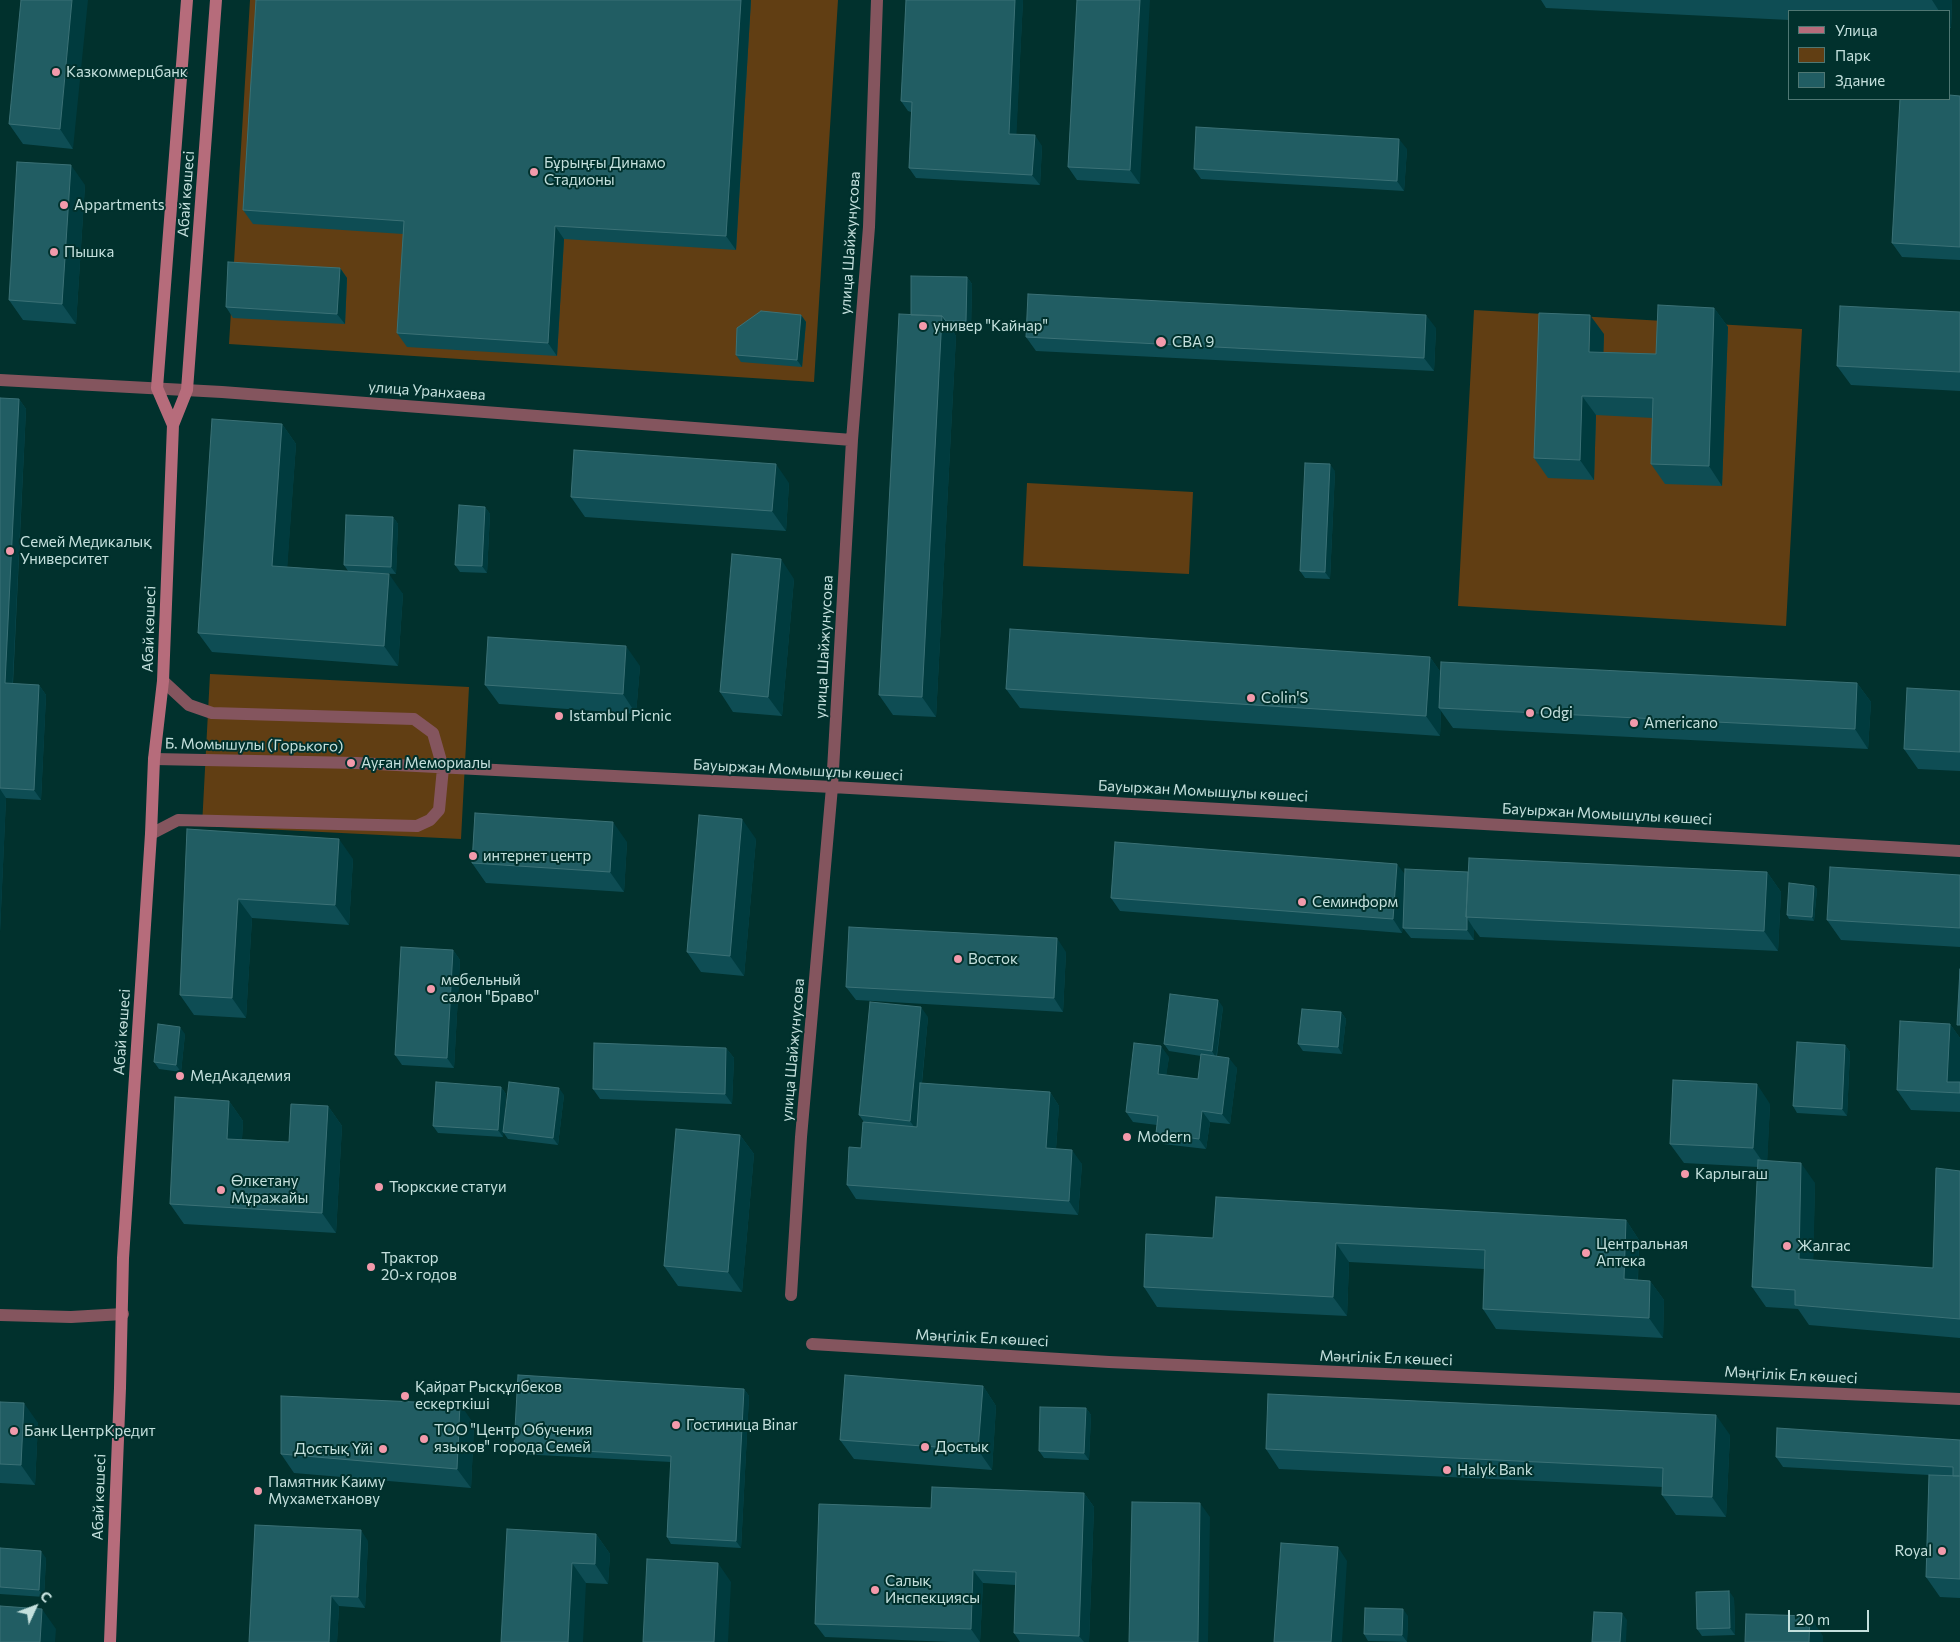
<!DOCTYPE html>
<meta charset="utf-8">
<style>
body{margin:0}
#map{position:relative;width:1960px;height:1642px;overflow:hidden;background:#01312d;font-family:Commissioner,sans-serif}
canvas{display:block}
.legend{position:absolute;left:1788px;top:10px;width:162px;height:90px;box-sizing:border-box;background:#01312d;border:1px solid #4f7773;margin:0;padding:6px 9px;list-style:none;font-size:15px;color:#c4e0dd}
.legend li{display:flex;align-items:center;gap:10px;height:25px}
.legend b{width:25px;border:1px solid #4f7773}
.north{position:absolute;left:10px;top:1582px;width:50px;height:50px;-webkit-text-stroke:4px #01312d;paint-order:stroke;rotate:47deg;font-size:14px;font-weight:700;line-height:20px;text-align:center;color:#c4e0dd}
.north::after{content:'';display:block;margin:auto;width:18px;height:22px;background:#c4e0dd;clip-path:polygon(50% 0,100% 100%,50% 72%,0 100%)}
.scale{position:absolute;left:1788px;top:1610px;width:81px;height:22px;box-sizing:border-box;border:2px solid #c4e0dd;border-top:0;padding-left:6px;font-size:15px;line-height:18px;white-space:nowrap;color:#c4e0dd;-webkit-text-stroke:4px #01312d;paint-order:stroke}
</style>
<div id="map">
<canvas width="1960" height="1642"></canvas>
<ul class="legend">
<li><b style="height:6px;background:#b66c7b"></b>Улица</li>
<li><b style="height:14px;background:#613e13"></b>Парк</li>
<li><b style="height:14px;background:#215d63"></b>Здание</li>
</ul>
<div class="north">С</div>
<div class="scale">20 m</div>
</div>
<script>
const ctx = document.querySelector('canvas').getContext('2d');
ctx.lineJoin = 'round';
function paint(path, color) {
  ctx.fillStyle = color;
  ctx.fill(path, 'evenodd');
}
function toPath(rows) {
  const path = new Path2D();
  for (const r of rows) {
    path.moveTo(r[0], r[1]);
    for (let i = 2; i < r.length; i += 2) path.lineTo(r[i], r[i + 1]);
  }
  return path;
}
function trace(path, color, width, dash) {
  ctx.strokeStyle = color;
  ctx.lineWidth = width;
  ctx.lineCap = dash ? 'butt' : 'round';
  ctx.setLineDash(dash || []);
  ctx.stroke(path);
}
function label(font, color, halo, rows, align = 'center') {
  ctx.font = font + ' Commissioner,sans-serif';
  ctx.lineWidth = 4;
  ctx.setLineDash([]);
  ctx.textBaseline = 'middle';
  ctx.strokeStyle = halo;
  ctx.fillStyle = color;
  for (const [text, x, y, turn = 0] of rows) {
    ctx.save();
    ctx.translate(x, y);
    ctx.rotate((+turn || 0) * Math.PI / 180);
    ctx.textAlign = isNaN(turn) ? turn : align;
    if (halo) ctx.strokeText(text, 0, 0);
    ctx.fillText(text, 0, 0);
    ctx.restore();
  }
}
paint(toPath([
 [250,0,838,0,814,382,229,344],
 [1474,310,1802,329,1786,626,1458,606],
 [1027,483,1193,492,1189,574,1023,566],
 [210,674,469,687,461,839,202,826]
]), '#613e13');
trace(toPath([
 [0,380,222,392,852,440],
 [154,759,357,763,832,787,1960,851],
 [151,834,178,820,417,826,430,820,439,810,443,768,433,733,414,719,212,713,189,705,163,681],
 [791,1295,801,1137,832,787,852,440,869,227,877,0],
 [0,1315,71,1317,123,1314],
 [812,1344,1109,1362,1960,1399]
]), '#84555e', 12);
trace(toPath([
 [173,425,157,388,187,0],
 [110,1642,120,1388,123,1258,151,834,154,759,163,681,173,425,187,390,216,0]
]), '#b66c7b', 12);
paint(toPath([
 [21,0,73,149,23,144,9,124],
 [256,0,751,0,736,250,564,239,557,356,407,347,397,333,403,234,253,224,243,210],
 [906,0,1023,0,1016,134,1042,146,1040,185,916,178,909,168,911,112,908,111,901,101],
 [1077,0,1140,184,1077,180,1068,167],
 [1541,0,1952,0,1951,28,1949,28,1949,11,1789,11,1789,20,1546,8],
 [1960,96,1960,260,1902,257,1892,243],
 [1407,149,1404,191,1201,179,1194,169],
 [85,185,76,324,23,320,9,300],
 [340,268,347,278,345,324,233,318,226,307],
 [967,277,972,284,971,328,951,328,956,336,936,717,893,715,879,695,911,315],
 [1714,308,1728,327,1722,486,1665,484,1651,464,1653,418,1596,415,1594,480,1548,478,1534,458,1604,334,1603,352,1656,354],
 [1960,312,1960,391,1851,385,1837,366],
 [801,315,806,322,802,367,741,362,736,355],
 [1436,328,1434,371,1036,351,1026,337],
 [0,398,19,399,26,409,13,684,39,685,46,695,41,800,6,798,0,932],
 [282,424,296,444,287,567,348,571,344,565,393,517,398,524,396,574,375,573,403,594,398,666,212,652,198,633],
 [1335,471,1330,579,1305,578,1300,571],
 [789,483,786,531,585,517,571,497],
 [485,507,490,514,487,573,460,572,455,565],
 [794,579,782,716,733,712,720,692],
 [1430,657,1441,673,1857,683,1871,702,1868,749,1453,728,1441,711,1440,736,1020,708,1006,689],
 [640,666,636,714,499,704,485,685],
 [1960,691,1960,771,1918,769,1904,749],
 [187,829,353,859,349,925,252,918,246,1018,194,1015,180,995],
 [756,839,744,976,701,972,687,952],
 [627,842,624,892,486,883,472,863],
 [1468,872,1767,872,1781,892,1778,951,1480,937,1474,929,1474,940,1411,938,1403,928,1404,914,1402,933,1120,911,1111,898,1405,875],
 [1960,875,1960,947,1841,940,1827,920],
 [1814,886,1817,889,1814,921,1789,919,1787,915],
 [453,950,460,960,454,1068,402,1065,395,1055],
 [1066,952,1063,1012,856,1000,846,987],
 [1223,1007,1217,1056,1237,1068,1230,1124,1210,1122,1206,1149,1163,1144,1156,1133,1157,1125,1133,1122,1126,1112,1169,1057,1166,1075,1198,1079,1201,1056,1169,1051,1164,1044],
 [1341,1012,1346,1019,1342,1054,1303,1051,1298,1044],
 [928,1017,922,1083,1050,1092,1059,1106,1056,1149,1082,1164,1078,1215,856,1199,847,1185,861,1148,864,1122,859,1115],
 [1950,1024,1960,1038,1960,1112,1911,1110,1897,1090],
 [185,1034,181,1072,159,1069,154,1062],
 [1845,1045,1850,1052,1847,1116,1797,1113,1793,1106],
 [726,1048,734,1058,732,1104,600,1099,593,1089],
 [501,1087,506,1094,503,1137,438,1133,433,1126],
 [564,1095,558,1145,508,1139,503,1132],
 [229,1101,243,1121,242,1139,289,1142,328,1106,342,1126,336,1233,184,1224,170,1204],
 [1770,1104,1767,1161,1815,1183,1813,1260,1933,1268,1960,1171,1960,1338,1809,1325,1798,1309,1766,1307,1752,1287,1758,1167,1684,1163,1670,1144],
 [740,1135,754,1154,742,1292,678,1286,664,1266],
 [1626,1220,1639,1240,1638,1280,1650,1281,1664,1300,1663,1338,1496,1329,1483,1309,1484,1269,1349,1262,1347,1316,1157,1307,1144,1287,1213,1238],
 [983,1386,996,1406,992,1470,854,1459,840,1440],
 [744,1389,749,1396,741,1548,671,1544,667,1537,671,1462,519,1454,514,1447],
 [0,1402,38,1423,35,1485,0,1483],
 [1086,1408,1091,1415,1089,1460,1044,1458,1039,1451],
 [474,1424,471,1488,294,1473,281,1454],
 [1730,1435,1726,1517,1676,1515,1662,1495,1663,1487,1279,1469,1266,1449],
 [1960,1440,1960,1598,1940,1597,1926,1577,1929,1475,1783,1467,1776,1457],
 [1084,1493,1094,1507,1089,1642,1020,1642,1014,1633,1015,1585,983,1583,980,1642,951,1642,825,1637,815,1624,931,1508],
 [596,1534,610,1554,608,1584,586,1583,501,1642],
 [368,1541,365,1608,339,1606,337,1642,249,1642],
 [0,1548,46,1558,44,1597,0,1594],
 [1734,1598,1735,1635,1702,1636,1697,1629],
 [1408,1616,1407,1642,1368,1641,1364,1634]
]), '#0e4d54');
paint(toPath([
 [72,0,88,0,73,149,60,129],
 [741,0,751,0,736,250,726,236],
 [1015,0,1023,0,1016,144,1009,134],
 [1140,0,1150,0,1140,184,1130,170],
 [1932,0,1952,0,1951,28,1949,25,1949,11,1939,11],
 [1035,135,1042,146,1040,185,1032,175],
 [1399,139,1407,149,1404,191,1397,181],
 [71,165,85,185,76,324,62,304],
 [555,226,564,239,557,356,548,343],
 [340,268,347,278,345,324,337,314],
 [967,277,972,284,971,328,966,321],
 [1714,308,1728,327,1722,486,1709,466],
 [801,315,806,322,802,367,797,360],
 [1426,315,1436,328,1434,371,1424,358],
 [1590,315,1604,334,1603,371,1589,352],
 [942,316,956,336,936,717,922,697],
 [1582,396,1596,415,1594,480,1580,460],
 [19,399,26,409,12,694,5,683],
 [282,424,296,444,286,586,272,566],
 [776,464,789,483,786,531,772,511],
 [1330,464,1335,471,1330,579,1325,572],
 [485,507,490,514,487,573,482,566],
 [393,517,398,524,396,574,391,567],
 [781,559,794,579,782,716,768,697],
 [389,574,403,594,398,666,384,646],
 [626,646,640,666,636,714,623,694],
 [1430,657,1444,677,1439,708,1441,711,1440,736,1426,716],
 [1857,683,1871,702,1868,749,1855,729],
 [39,685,46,695,41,800,34,790],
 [0,789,6,798,0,932],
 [742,819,756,839,744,976,730,956],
 [613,822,627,842,624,892,610,872],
 [339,839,353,859,349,925,335,905],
 [1397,864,1407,877,1402,933,1393,919],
 [1767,872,1781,892,1778,951,1764,931],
 [1814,886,1817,889,1814,921,1812,917],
 [238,899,252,918,246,1018,232,998],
 [1467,918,1474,929,1474,940,1467,930],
 [1057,938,1066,952,1063,1012,1054,998],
 [453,950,460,960,454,1068,447,1058],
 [1218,1000,1223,1007,1216,1058,1212,1051],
 [921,1007,928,1017,917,1131,910,1121],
 [1341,1012,1346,1019,1342,1054,1338,1047],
 [1950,1024,1960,1038,1960,1093,1947,1082],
 [180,1027,185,1034,181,1072,176,1065],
 [1845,1045,1850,1052,1847,1116,1842,1109],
 [1161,1046,1169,1057,1165,1085,1158,1074],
 [726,1048,734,1058,732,1104,725,1094],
 [1229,1058,1237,1068,1230,1124,1222,1114],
 [1757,1084,1770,1104,1767,1168,1753,1148],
 [501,1087,506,1094,503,1137,498,1130],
 [559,1088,564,1095,558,1145,553,1138],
 [1050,1092,1059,1106,1055,1162,1046,1148],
 [229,1101,243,1121,241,1158,227,1139],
 [328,1106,342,1126,336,1233,322,1213],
 [1202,1111,1210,1122,1206,1149,1199,1139],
 [740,1135,754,1154,742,1292,728,1272],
 [1072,1150,1082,1164,1078,1215,1069,1201],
 [1801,1163,1815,1183,1813,1279,1799,1259],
 [1626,1220,1639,1240,1637,1299,1624,1279],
 [1336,1243,1349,1262,1347,1316,1333,1297],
 [1650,1281,1664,1300,1663,1338,1649,1318],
 [983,1386,996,1406,992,1470,978,1450],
 [744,1389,749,1396,741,1548,736,1541],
 [24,1403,38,1423,35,1485,21,1465],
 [460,1404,474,1424,471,1488,457,1469],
 [1086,1408,1091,1415,1089,1460,1084,1453],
 [1716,1415,1730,1435,1726,1517,1712,1497],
 [1084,1493,1094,1507,1089,1642,1084,1642,1079,1636],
 [1200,1503,1210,1517,1208,1642,1198,1642],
 [361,1530,368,1541,365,1608,358,1597],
 [596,1534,610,1554,608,1584,595,1564],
 [1338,1547,1347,1561,1342,1642,1331,1642],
 [41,1551,46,1558,44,1597,39,1590],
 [572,1563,586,1583,583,1642,568,1642],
 [718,1563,731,1582,728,1642,714,1642],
 [973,1570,983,1583,980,1642,971,1629],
 [1729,1591,1734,1598,1735,1635,1730,1628],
 [331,1596,339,1606,337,1642,329,1642],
 [42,1609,56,1629,55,1642,40,1642],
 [1403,1609,1408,1616,1407,1642,1402,1635],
 [1622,1613,1627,1620,1626,1642,1620,1642],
 [1810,1616,1823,1636,1823,1642,1809,1642]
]), '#003b3e');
const building = toPath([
 [21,0,72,0,60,129,9,124,21,0],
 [256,0,741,0,726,236,555,226,548,343,397,333,404,221,243,210,256,0],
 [906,0,1015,0,1009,134,1035,135,1032,175,909,168,912,102,901,101,906,0],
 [1077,0,1140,0,1130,170,1068,167,1077,0],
 [1949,95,1960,96,1960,247,1892,243,1900,99,1949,99,1949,95],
 [1196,127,1399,139,1397,181,1194,169,1196,127],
 [17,162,71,165,62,304,9,300,17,162],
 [228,262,340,268,337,314,226,307,228,262],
 [911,276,967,277,966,321,946,321,942,316,911,315,911,276],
 [1028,294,1426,315,1424,358,1026,337,1028,294],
 [1658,305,1714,308,1709,466,1651,464,1653,398,1582,396,1580,460,1534,458,1539,313,1590,315,1589,352,1656,354,1658,305],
 [1840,306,1960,312,1960,372,1837,366,1840,306],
 [761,311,801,315,797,360,736,355,737,328,761,311],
 [899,314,942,316,922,697,879,695,899,314],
 [0,398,19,399,5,683,39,685,34,790,0,788,0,398],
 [212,419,282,424,272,566,389,574,384,646,198,633,212,419],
 [574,450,776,464,772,511,571,497,574,450],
 [1305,463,1330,464,1325,572,1300,571,1305,463],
 [459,505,485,507,482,566,455,565,459,505],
 [346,515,393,517,391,567,344,565,346,515],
 [732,554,781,559,768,697,720,692,732,554],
 [1010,629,1430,657,1426,716,1006,689,1010,629],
 [488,637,626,646,623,694,485,685,488,637],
 [1441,662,1857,683,1855,729,1439,708,1441,662],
 [1907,688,1960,691,1960,752,1904,749,1907,688],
 [475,813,613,822,610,872,472,863,475,813],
 [699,815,742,819,730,956,687,952,699,815],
 [187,829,339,839,335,905,238,899,232,998,180,995,187,829],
 [1115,842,1397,864,1393,919,1111,898,1115,842],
 [1469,858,1767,872,1764,931,1466,917,1469,858],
 [1830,867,1960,875,1960,928,1827,920,1830,867],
 [1405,869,1468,872,1466,917,1467,917,1467,930,1403,928,1405,869],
 [1789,883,1814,886,1812,917,1787,915,1789,883],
 [849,927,1057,938,1054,998,846,987,849,927],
 [401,947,453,950,447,1058,395,1055,401,947],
 [1960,969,1960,1025,1957,1025,1960,969],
 [1170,994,1218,1000,1212,1051,1164,1044,1170,994],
 [870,1002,921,1007,910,1121,859,1115,870,1002],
 [1302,1009,1341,1012,1338,1047,1298,1044,1302,1009],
 [1900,1021,1950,1024,1947,1082,1960,1082,1960,1093,1897,1090,1900,1021],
 [158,1024,180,1027,176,1065,154,1062,158,1024],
 [1797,1042,1845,1045,1842,1109,1793,1106,1797,1042],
 [594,1043,726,1048,725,1094,593,1089,594,1043],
 [1134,1043,1161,1046,1158,1074,1198,1079,1201,1054,1229,1058,1222,1114,1202,1111,1199,1139,1156,1133,1158,1116,1126,1112,1134,1043],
 [1673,1080,1757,1084,1753,1148,1670,1144,1673,1080],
 [436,1082,501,1087,498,1130,433,1126,436,1082],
 [509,1082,559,1088,553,1138,503,1132,509,1082],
 [920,1083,1050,1092,1046,1148,1072,1150,1069,1201,847,1185,849,1147,861,1148,863,1122,917,1127,920,1083],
 [175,1097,229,1101,227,1139,289,1142,291,1104,328,1106,322,1213,170,1204,175,1097],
 [676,1129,740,1135,728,1272,664,1266,676,1129],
 [1758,1160,1801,1163,1799,1259,1933,1268,1936,1168,1960,1171,1960,1319,1795,1305,1795,1290,1752,1287,1758,1160],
 [1216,1197,1626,1220,1624,1279,1650,1281,1649,1318,1483,1309,1485,1250,1336,1243,1333,1297,1144,1287,1146,1234,1213,1238,1216,1197],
 [518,1375,744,1389,736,1541,667,1537,671,1456,514,1447,518,1375],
 [845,1375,983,1386,978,1450,840,1440,845,1375],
 [1268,1394,1716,1415,1712,1497,1662,1495,1663,1468,1266,1449,1268,1394],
 [281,1396,460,1404,457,1469,281,1454,281,1396],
 [0,1402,24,1403,21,1465,0,1464,0,1402],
 [1040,1407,1086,1408,1084,1453,1039,1451,1040,1407],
 [1777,1428,1960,1440,1960,1476,1953,1476,1953,1467,1776,1457,1777,1428],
 [1929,1475,1960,1476,1960,1579,1926,1577,1929,1475],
 [932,1487,1084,1493,1079,1636,1014,1633,1016,1572,973,1570,971,1629,815,1624,819,1504,931,1508,932,1487],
 [1132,1502,1200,1503,1198,1642,1129,1642,1132,1502],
 [255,1525,361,1530,358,1597,331,1596,329,1642,249,1642,255,1525],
 [507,1529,596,1534,595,1564,572,1563,568,1642,501,1642,507,1529],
 [1281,1543,1338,1547,1331,1642,1274,1642,1281,1543],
 [0,1548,41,1551,39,1590,0,1587,0,1548],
 [647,1559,718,1563,714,1642,643,1642,647,1559],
 [1729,1591,1730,1628,1697,1629,1696,1592,1729,1591],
 [0,1606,42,1609,40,1642,0,1642,0,1606],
 [1365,1608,1403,1609,1402,1635,1364,1634,1365,1608],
 [1594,1612,1622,1613,1620,1642,1592,1642,1594,1612],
 [1746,1614,1810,1616,1809,1642,1745,1642,1746,1614]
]);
paint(building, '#215d63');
trace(building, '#3b7176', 1);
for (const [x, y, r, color] of [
 [56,72,5,"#f39aab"],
 [534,172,5,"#f39aab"],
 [64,205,5,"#f39aab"],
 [54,252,5,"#f39aab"],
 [923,326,5,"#f39aab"],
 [1161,342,6,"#f39aab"],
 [10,551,5,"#f39aab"],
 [1251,698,5,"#f39aab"],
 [1530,713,5,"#f39aab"],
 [559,716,5,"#f39aab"],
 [1634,723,5,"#f39aab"],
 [351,763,5,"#f39aab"],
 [473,856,5,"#f39aab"],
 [1302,902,5,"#f39aab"],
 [958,959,5,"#f39aab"],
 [431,989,5,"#f39aab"],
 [180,1076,5,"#f39aab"],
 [1127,1137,5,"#f39aab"],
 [1685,1174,5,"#f39aab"],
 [379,1187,5,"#f39aab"],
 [221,1190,5,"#f39aab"],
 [1787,1246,5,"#f39aab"],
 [1586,1253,5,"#f39aab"],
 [371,1267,5,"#f39aab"],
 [405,1396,5,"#f39aab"],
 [676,1425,5,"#f39aab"],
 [14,1431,5,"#f39aab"],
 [424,1439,5,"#f39aab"],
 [925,1447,5,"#f39aab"],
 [383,1449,5,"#f39aab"],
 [1447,1470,5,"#f39aab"],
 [258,1491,5,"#f39aab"],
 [1942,1551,5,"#f39aab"],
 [875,1590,5,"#f39aab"]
]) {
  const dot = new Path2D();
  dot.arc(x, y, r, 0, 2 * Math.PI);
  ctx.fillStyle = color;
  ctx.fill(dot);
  trace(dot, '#01312d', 2);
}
label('15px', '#c4e0dd', '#01312d', [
 ["Казкоммерцбанк",66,72],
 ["Бұрыңғы Динамо",544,163],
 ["Стадионы",544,180],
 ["Appartments",74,205],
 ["Пышка",64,252],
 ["универ \"Кайнар\"",933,326],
 ["СВА 9",1172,342],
 ["Семей Медикалық",20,542],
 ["Университет",20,559],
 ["Colin'S",1261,698],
 ["Odgi",1540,713],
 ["Istambul Picnic",569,716],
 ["Americano",1644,723],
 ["Ауған Мемориалы",361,763],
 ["интернет центр",483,856],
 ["Семинформ",1312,902],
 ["Восток",968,959],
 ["мебельный",441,980],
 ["салон \"Браво\"",441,997],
 ["МедАкадемия",190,1076],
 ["Modern",1137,1137],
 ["Карлыгаш",1695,1174],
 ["Өлкетану",231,1181],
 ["Мұражайы",231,1198],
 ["Тюркские статуи",389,1187],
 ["Центральная",1596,1244],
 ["Аптека",1596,1261],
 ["Жалгас",1797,1246],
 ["Трактор",381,1258],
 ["20-х годов",381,1275],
 ["Қайрат Рысқұлбеков",415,1387],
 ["ескерткіші",415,1404],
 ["Гостиница Binar",686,1425],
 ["ТОО \"Центр Обучения",434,1430],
 ["языков\" города Семей",434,1447],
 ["Банк ЦентрКредит",24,1431],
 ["Достык",935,1447],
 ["Достық Үйі",373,1449,"right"],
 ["Halyk Bank",1457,1470],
 ["Памятник Каиму",268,1482],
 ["Мухаметханову",268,1499],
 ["Royal",1932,1551,"right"],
 ["Салық",885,1581],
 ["Инспекциясы",885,1598]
], 'left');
label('15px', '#c4e0dd', '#01312d', [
 ["Абай көшесі",186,194,-86],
 ["улица Шайжунусова",850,243,-86],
 ["улица Уранхаева",427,391,4],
 ["Абай көшесі",149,629,-88],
 ["улица Шайжунусова",824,647,-87],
 ["Б. Момышулы (Горького)",254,745,1],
 ["Бауыржан Момышұлы көшесі",798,770,3],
 ["Бауыржан Момышұлы көшесі",1203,791,3],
 ["Бауыржан Момышұлы көшесі",1607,814,3],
 ["Абай көшесі",122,1032,-86],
 ["улица Шайжунусова",793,1050,-85],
 ["Мәңгілік Ел көшесі",982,1338,3],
 ["Мәңгілік Ел көшесі",1386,1358,2],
 ["Мәңгілік Ел көшесі",1791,1375,3],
 ["Абай көшесі",99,1497,-88]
]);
</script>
